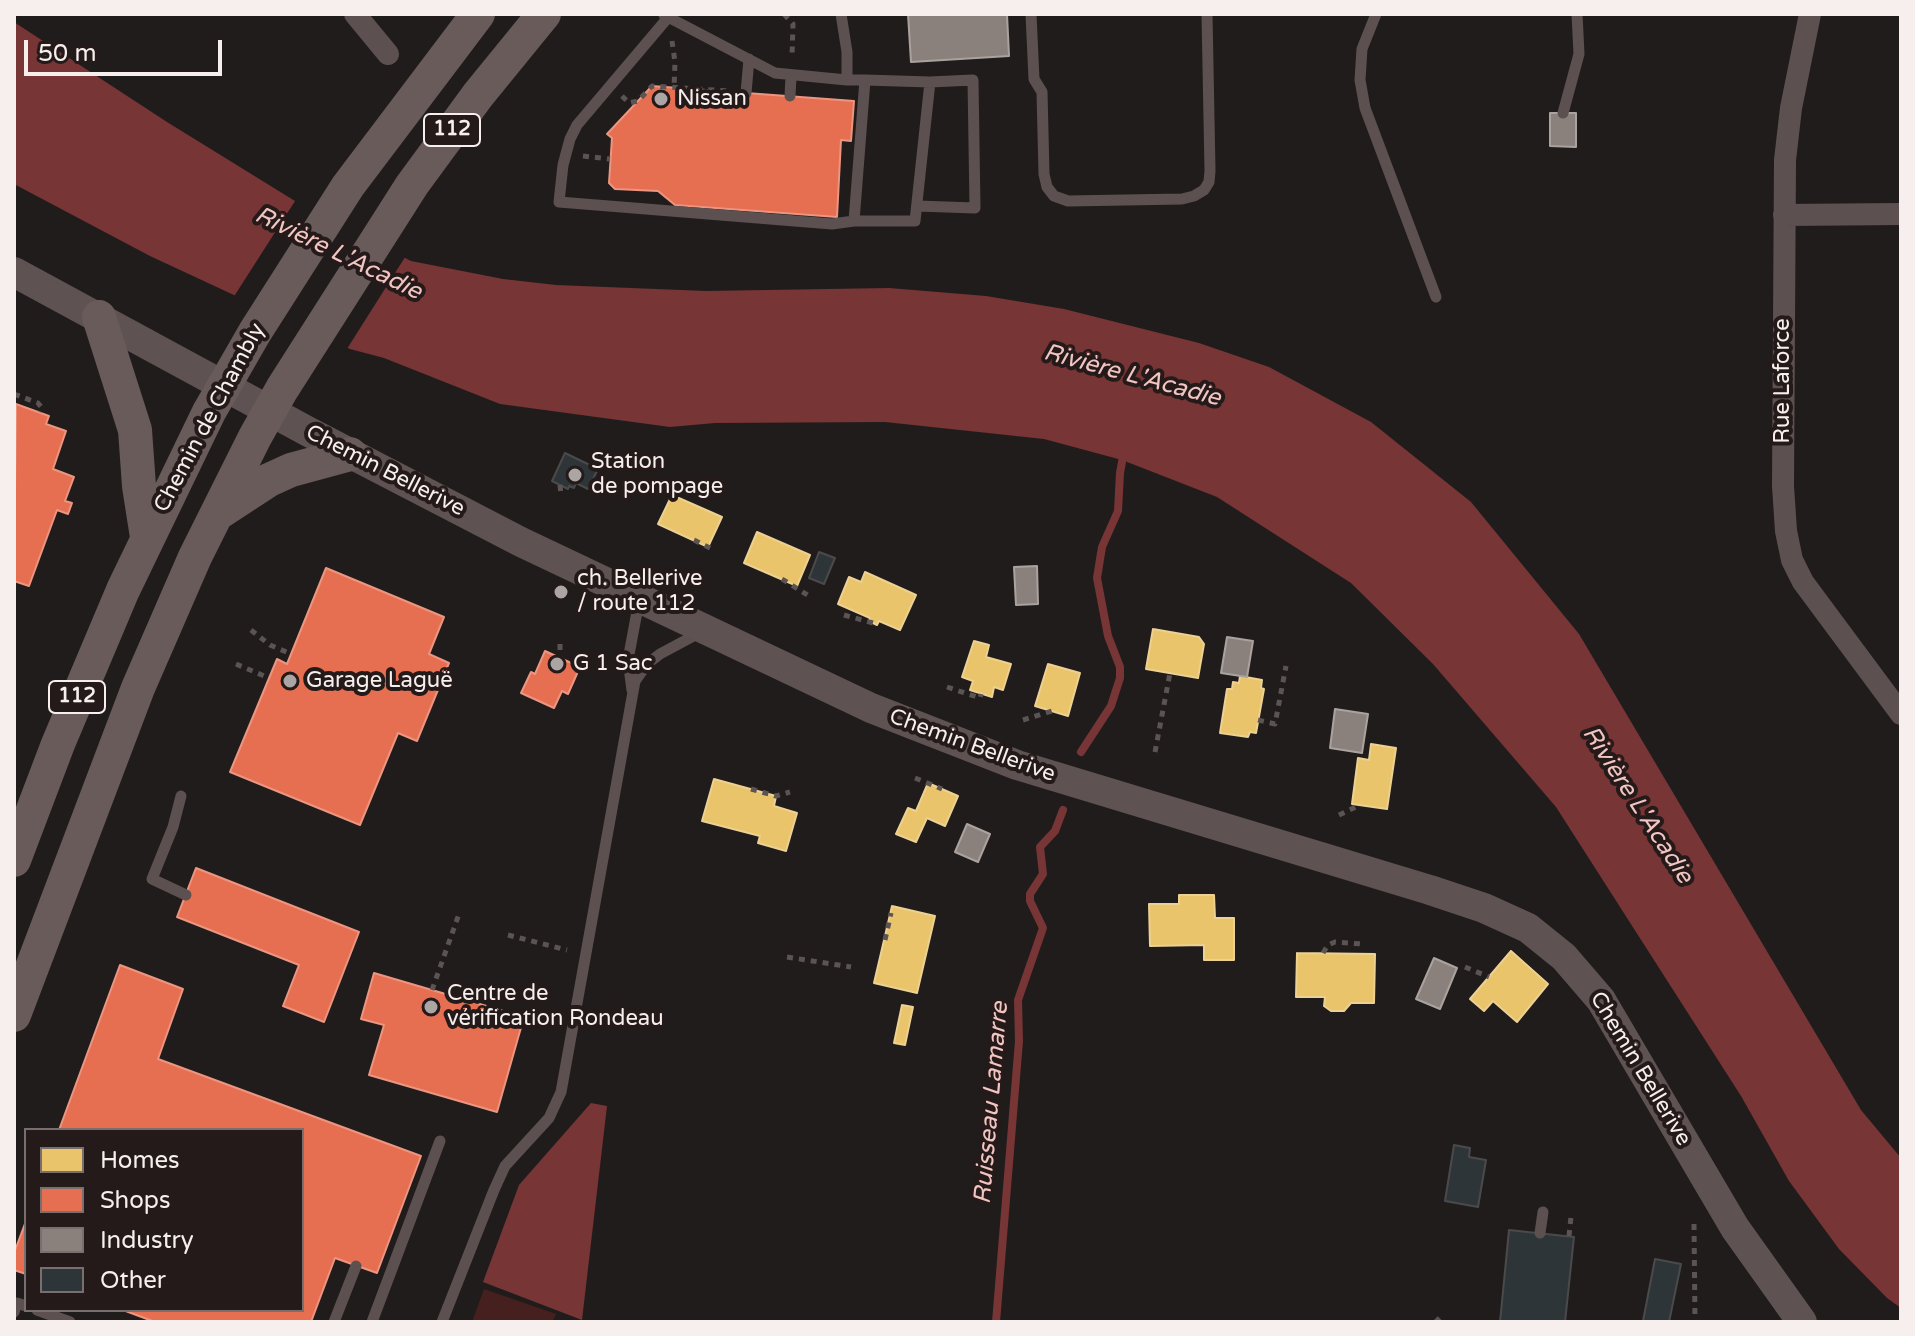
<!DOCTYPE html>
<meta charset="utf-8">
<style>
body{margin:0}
#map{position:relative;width:1915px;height:1336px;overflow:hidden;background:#211c1c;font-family:"Varela Round",sans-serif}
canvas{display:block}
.frame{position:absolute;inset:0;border:16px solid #f6efee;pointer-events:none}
.legend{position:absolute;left:24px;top:1128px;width:280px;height:184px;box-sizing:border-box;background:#241a19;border:2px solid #786f6e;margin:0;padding:10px 14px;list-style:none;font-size:24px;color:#f6efee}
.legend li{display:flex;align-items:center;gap:16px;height:40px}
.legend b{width:40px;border:2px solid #786f6e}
.scale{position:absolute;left:24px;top:40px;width:198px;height:36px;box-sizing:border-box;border:4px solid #f6efee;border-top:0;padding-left:10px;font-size:24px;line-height:28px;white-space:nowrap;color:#f6efee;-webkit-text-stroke:6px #241a19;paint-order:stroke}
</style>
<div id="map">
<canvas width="1915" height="1336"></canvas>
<div class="frame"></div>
<ul class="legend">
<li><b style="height:22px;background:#e9c46a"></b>Homes</li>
<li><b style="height:22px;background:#e76f51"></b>Shops</li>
<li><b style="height:22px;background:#8a817c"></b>Industry</li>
<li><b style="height:22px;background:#2e3539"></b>Other</li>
</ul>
<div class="scale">50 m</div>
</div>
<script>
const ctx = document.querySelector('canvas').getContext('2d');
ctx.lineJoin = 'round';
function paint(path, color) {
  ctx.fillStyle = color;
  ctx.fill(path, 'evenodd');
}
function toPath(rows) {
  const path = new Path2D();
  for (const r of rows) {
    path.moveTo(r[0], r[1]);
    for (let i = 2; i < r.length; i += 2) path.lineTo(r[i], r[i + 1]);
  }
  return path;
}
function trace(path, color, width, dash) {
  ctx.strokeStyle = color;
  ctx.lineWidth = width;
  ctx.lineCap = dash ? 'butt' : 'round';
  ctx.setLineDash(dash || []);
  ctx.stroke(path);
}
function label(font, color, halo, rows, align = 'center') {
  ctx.font = font + ' "Varela Round",sans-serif';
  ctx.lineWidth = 8;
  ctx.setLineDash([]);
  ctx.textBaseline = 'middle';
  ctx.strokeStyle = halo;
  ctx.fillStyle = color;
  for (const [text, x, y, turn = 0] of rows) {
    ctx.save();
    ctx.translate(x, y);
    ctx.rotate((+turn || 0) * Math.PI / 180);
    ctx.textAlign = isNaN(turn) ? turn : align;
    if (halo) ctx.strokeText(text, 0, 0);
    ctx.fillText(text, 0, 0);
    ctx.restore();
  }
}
paint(toPath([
 [484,1289,556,1314,552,1322,472,1322]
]), '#461f1f');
paint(toPath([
 [14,22,167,122,295,201,411,261,503,279,556,285,706,291,889,288,986,296,1064,309,1199,343,1269,367,1371,422,1471,502,1579,634,1861,1110,1901,1158,1901,1308,1887,1298,1839,1249,1789,1181,1741,1096,1556,807,1433,664,1351,583,1217,497,1122,460,1044,439,885,422,715,423,670,427,500,404,384,358,350,349,150,256,14,184],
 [591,1103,607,1106,582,1320,483,1282,519,1185]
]), '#773535');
paint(toPath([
 [297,198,407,254,345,352,233,298]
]), '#211c1c');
const homes = toPath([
 [672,495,722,517,708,547,658,524,672,495],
 [757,532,810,555,797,586,744,563,757,532],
 [865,572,916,595,900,630,879,621,877,625,869,621,870,618,838,604,849,577,861,582,865,572],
 [1153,629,1199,637,1204,644,1198,678,1146,669,1153,629],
 [974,641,989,645,986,657,1011,664,1003,690,994,687,992,697,970,690,973,681,962,677,974,641],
 [1048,664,1080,673,1068,716,1035,706,1048,664],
 [1240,676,1262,680,1261,688,1264,689,1256,733,1250,732,1248,737,1220,733,1227,689,1232,689,1233,682,1239,683,1240,676],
 [1371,744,1396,748,1387,809,1352,804,1358,758,1369,760,1371,744],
 [714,779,776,796,774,806,797,813,786,851,758,843,760,836,702,821,714,779],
 [928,783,958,796,945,826,927,818,916,842,896,834,908,808,916,811,928,783],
 [1179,895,1214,895,1215,918,1234,918,1234,960,1204,960,1204,945,1150,946,1149,904,1179,904,1179,895],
 [892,906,935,916,917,993,874,983,892,906],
 [1511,951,1548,984,1517,1022,1493,1001,1484,1011,1470,999,1511,951],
 [1297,953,1375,954,1374,1003,1351,1003,1344,1011,1331,1011,1324,1006,1325,997,1296,997,1297,953],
 [902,1005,913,1007,905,1045,894,1043,902,1005]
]);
paint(homes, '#e9c46a');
trace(homes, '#edd192', 2);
const shops = toPath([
 [652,86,854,101,851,141,841,140,837,217,675,205,658,191,615,189,609,183,612,138,607,134,652,86],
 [16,404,49,416,46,424,66,431,53,469,74,477,65,501,72,503,68,514,57,510,29,586,14,581,16,404],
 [326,568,444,617,429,654,449,663,417,741,398,733,360,825,230,772,277,659,287,664,326,568],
 [545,651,580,667,568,694,562,691,554,708,521,693,531,672,535,674,545,651],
 [196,868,359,932,324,1022,283,1006,299,965,177,917,196,868],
 [120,965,183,989,158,1059,421,1156,377,1273,335,1258,311,1322,155,1322,123,1310,302,1310,302,1130,59,1130,120,965],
 [374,973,524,1017,497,1112,369,1075,384,1025,361,1019,374,973],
 [26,1221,26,1274,14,1270,14,1253,26,1221]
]);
paint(shops, '#e76f51');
trace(shops, '#ec9580', 2);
const industry = toPath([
 [908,14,1007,14,1009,56,911,62,908,14],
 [1550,113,1576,113,1576,147,1550,146,1550,113],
 [1037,566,1038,604,1016,605,1014,567,1037,566],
 [1227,637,1253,641,1247,677,1221,673,1227,637],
 [1335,709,1368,714,1362,753,1330,748,1335,709],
 [967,824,990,834,978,862,955,852,967,824],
 [1434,958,1457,968,1440,1009,1416,999,1434,958]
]);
paint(industry, '#8a817c');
trace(industry, '#aaa29e', 2);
trace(toPath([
 [1081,752,1111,706,1120,678,1120,667,1108,636,1097,578,1102,547,1118,511,1120,473,1124,451],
 [996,1322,1019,1041,1018,1000,1043,928,1030,901,1030,894,1043,874,1040,847,1055,831,1063,810]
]), '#773535', 8);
const building = toPath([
 [565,453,598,469,588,489,576,483,574,488,569,486,568,489,552,481,565,453],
 [819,552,835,558,824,584,809,578,819,552],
 [1454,1145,1470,1148,1469,1157,1486,1160,1478,1207,1445,1201,1454,1145],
 [1509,1230,1574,1237,1565,1322,1500,1322,1509,1230],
 [1655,1259,1681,1264,1669,1322,1643,1321,1655,1259]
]);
paint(building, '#2e3539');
trace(building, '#4b4a4b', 2);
trace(toPath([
 [784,14,793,24,792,57],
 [672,41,675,62,674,88],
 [622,96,629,103,638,101,652,86,729,91],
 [583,156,610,159],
 [14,394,38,403,42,408,40,412],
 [560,485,561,495],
 [694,540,712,549],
 [782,579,809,596],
 [844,615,873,623],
 [251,630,270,645,291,654],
 [560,644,560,658],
 [236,664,269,678],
 [947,687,980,698,981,694],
 [1023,720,1052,711],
 [1258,720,1275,724,1286,666],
 [1155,752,1170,673],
 [915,778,942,789],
 [751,789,776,796,790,792],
 [1339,815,1360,805],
 [508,935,567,950],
 [885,940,891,913],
 [1323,953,1328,945,1335,942,1362,944],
 [787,957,851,967],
 [1465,967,1489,977],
 [432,990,459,914],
 [1694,1224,1695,1322],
 [1569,1236,1571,1217],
 [1436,1318,1440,1322]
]), '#5c5453', 5, [6, 6]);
trace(toPath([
 [671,14,577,125,570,139,563,165,559,202,832,224,854,221],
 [1031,14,1034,79,1042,92,1044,174,1047,187,1054,196,1068,201,1182,199,1194,196,1204,190,1209,182,1210,171,1207,14],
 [1376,14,1362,49,1360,80,1365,108,1436,297],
 [664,15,775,73,847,80,847,52,841,14],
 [847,80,865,80,854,221,915,221,930,82,865,80],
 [746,93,749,59],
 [790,96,791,76],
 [1563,113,1579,54,1577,14],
 [917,206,975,208,973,80,930,82],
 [632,690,628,660,639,601],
 [181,796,173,827,152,879,186,895],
 [1540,1233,1543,1212],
 [37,1310,70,1322],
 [14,1312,17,1303,26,1306],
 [334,1322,356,1266],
 [372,1322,440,1141],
 [442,1322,494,1190,505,1166,549,1118,561,1092,635,681,647,664,660,654,701,632]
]), '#5c5150', 11);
trace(toPath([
 [355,14,388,54],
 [1810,14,1791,108,1785,160,1783,486,1786,531,1792,560,1803,582,1901,714],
 [1784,215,1901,214]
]), '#5c5150', 22);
trace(toPath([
 [14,272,307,431,521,542,871,708,1017,765,1430,890,1484,908,1528,928,1564,957,1601,1000,1735,1228,1802,1322]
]), '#5e5352', 30);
trace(toPath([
 [99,317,135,430,139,486,147,537],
 [217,514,269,480,291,470,350,454],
 [14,860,58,744,123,590,209,412,255,332,348,186,478,14],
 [14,1015,138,688,195,557,255,437,282,389,412,185,478,95,544,14]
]), '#685b5a', 34);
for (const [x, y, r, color] of [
 [661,99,8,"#aba5a4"],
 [575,475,8,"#aba5a4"],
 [561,592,8,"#aba5a4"],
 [557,664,8,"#aba5a4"],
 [290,681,8,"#aba5a4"],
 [431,1007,8,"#aba5a4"]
]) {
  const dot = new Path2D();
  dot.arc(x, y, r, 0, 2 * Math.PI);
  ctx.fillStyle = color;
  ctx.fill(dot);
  trace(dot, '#241a19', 3);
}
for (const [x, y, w] of [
 [452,130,56],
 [77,697,56]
]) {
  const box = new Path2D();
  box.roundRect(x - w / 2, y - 16, w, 32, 6);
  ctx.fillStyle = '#241a19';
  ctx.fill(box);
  trace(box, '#f6efee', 2);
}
label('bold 20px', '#f6efee', null, [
 ["112",452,130],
 ["112",77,697]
]);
label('22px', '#f6efee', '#241a19', [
 ["Nissan",677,99],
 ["Station",591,462],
 ["de pompage",591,487],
 ["ch. Bellerive",577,579],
 ["/ route 112",577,604],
 ["G 1 Sac",573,664],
 ["Garage Laguë",306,681],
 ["Centre de",447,994],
 ["vérification Rondeau",447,1019]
], 'left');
label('22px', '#f6efee', '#241a19', [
 ["Rue Laforce",1783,381,-90],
 ["Chemin de Chambly",210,418,-62],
 ["Chemin Bellerive",385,471,27],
 ["Chemin Bellerive",972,746,20],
 ["Chemin Bellerive",1640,1069,59]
]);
label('italic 24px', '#f2c5c2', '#241a19', [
 ["Rivière L'Acadie",338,254,26],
 ["Rivière L'Acadie",1132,376,15],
 ["Rivière L'Acadie",1637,805,57],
 ["Ruisseau Lamarre",992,1103,-85]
]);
</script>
